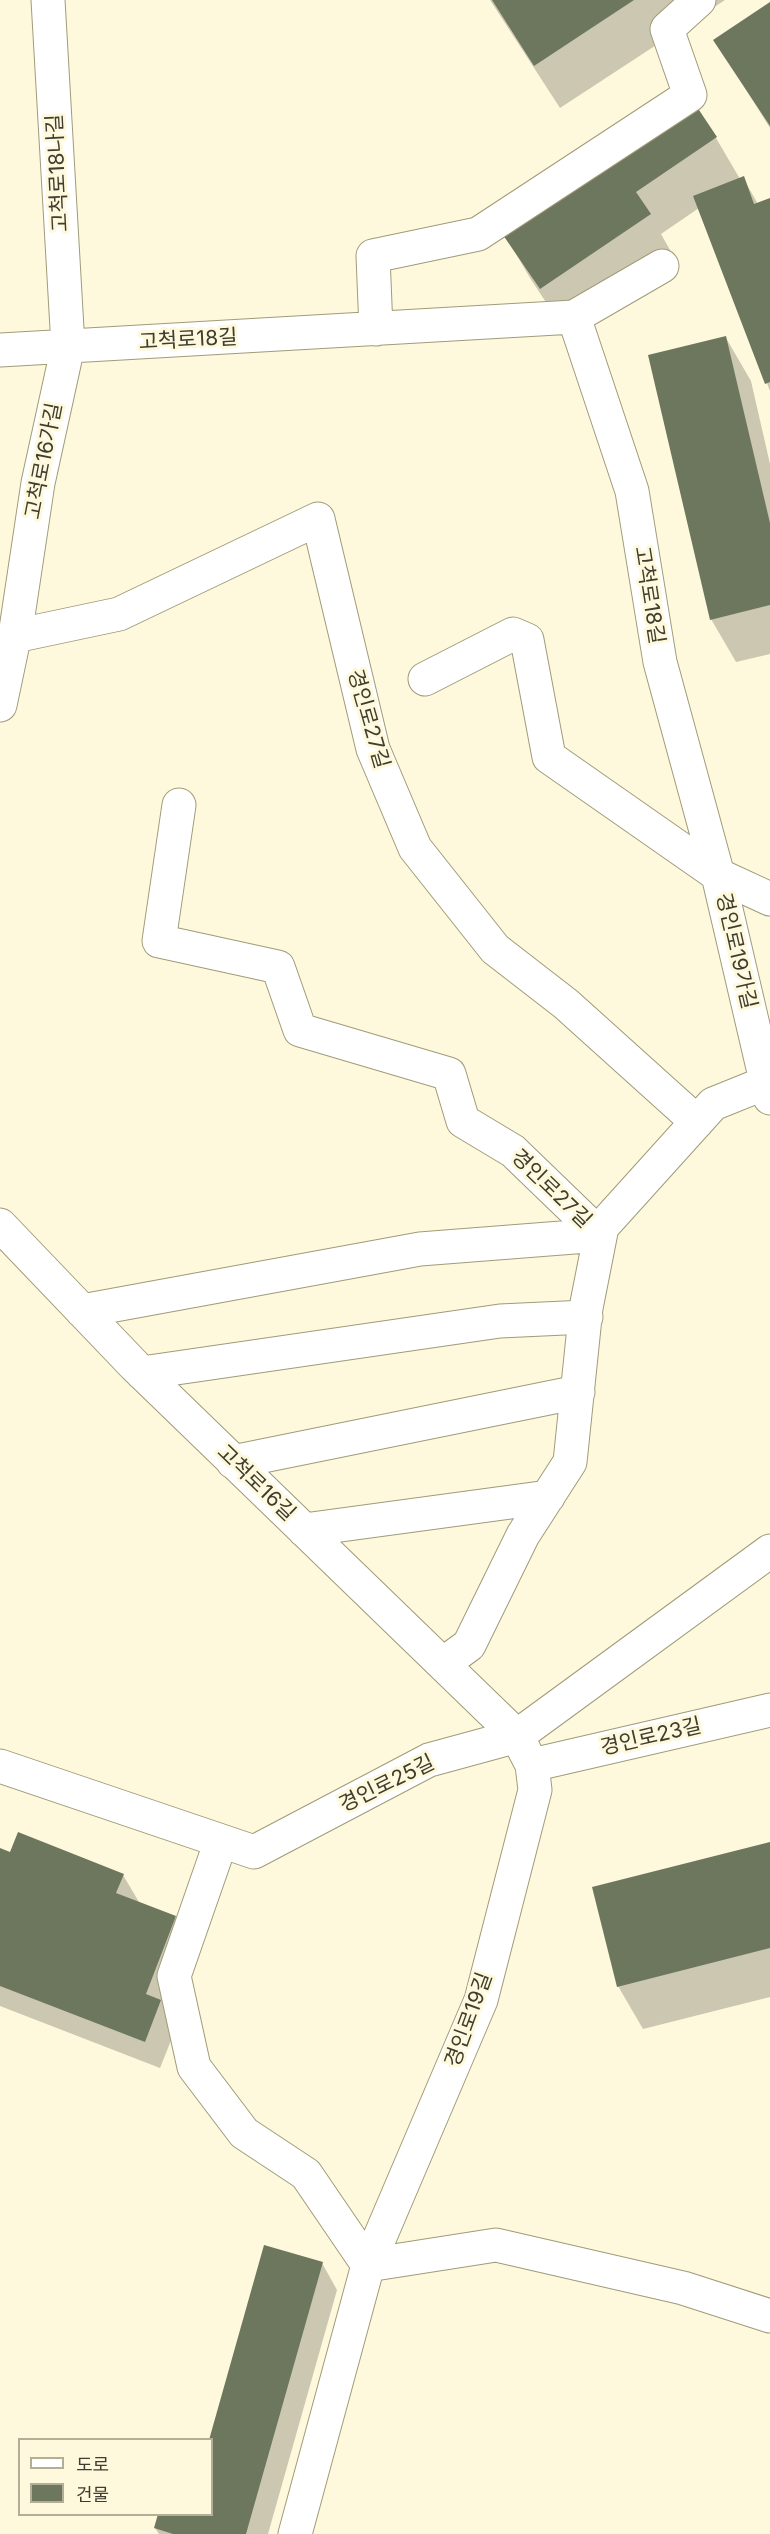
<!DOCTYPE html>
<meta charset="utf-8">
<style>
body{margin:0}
#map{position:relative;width:770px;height:2534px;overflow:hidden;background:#fef9dc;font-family:Inter,"Noto Sans KR",sans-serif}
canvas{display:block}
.legend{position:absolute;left:18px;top:2438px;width:195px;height:78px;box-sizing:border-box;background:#fef9dc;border:2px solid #b2ae97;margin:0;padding:8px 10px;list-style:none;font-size:18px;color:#3f3d2f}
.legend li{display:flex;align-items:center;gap:12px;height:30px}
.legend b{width:30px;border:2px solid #b2ae97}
</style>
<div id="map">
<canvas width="770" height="2534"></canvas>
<ul class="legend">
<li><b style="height:8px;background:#fff"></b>도로</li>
<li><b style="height:16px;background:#6d775d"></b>건물</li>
</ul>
</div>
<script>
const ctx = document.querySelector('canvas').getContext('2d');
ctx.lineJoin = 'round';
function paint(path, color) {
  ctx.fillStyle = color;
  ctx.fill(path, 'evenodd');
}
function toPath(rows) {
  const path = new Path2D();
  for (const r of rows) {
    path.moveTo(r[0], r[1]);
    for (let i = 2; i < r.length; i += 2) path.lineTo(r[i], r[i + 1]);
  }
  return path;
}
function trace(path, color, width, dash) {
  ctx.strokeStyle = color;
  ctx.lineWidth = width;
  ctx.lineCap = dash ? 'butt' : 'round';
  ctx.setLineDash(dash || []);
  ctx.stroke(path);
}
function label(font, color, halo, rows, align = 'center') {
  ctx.font = font + ' Inter,"Noto Sans KR",sans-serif';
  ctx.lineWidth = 6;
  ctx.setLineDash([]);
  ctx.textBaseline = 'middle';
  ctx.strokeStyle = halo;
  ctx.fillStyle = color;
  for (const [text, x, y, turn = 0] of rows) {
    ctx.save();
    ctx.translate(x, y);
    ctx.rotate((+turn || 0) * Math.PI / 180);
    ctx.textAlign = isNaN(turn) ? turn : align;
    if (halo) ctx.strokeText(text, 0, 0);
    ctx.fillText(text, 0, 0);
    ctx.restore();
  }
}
paint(toPath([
 [490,0,725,0,560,108],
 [770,4,770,128,715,40],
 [716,138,740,179,743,178,758,204,770,199,770,391,699,208,661,234,674,257,565,331,530,278,505,235],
 [726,338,751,381,770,464,770,654,736,662,711,619],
 [770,1844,770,1997,643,2029,618,1986],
 [0,1850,11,1854,123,1875,139,1902,175,1917,190,1944,176,2028,160,2068,0,2006],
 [322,2263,337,2290,268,2534,159,2534,155,2528,212,2514,212,2440]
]), '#0003');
paint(toPath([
 [492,0,634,0,534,66],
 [770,2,770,126,713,40],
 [695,104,717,137,636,192,651,214,540,289,503,235],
 [744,176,754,204,770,198,770,382,765,384,693,196],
 [726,336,770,523,770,605,710,620,648,355],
 [18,1832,124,1874,116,1893,176,1916,146,1994,161,2000,145,2042,0,1986,0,1848,10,1852],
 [770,1842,770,1948,617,1987,592,1887],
 [264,2245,323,2262,246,2534,173,2534,154,2528,158,2514,212,2514,212,2440,209,2440]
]), '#6d775d');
const minor = toPath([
 [574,317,662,266],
 [376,329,373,256,478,234,690,95,667,29,699,0],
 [0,350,574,317,632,491,660,662,718,875,770,1098],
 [15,636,119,614,318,519,373,749,415,848,495,949,566,1004,697,1122],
 [425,679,513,634,527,640,549,757,718,875,770,899],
 [0,705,16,629,38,483,68,346,48,0],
 [179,805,159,941,278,967,300,1030,449,1074,463,1121,513,1151,600,1235],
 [0,1225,135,1366,517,1736,532,1765,535,1790,481,2000,368,2265,295,2534],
 [82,1311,420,1249,600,1235],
 [142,1373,500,1321,586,1317],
 [233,1462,578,1392],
 [304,1530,548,1497],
 [443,1664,469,1645,523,1535,570,1462,586,1308,602,1227,713,1104,770,1081],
 [532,1765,770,1710],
 [0,1766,254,1852,429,1760,517,1736,770,1551],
 [221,1841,174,1976,194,2067,244,2133,306,2174,368,2265,496,2245,683,2288,770,2316]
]);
trace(minor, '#a09b79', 35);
trace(minor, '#fff', 33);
label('21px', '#3f3d2f', '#fef9dc', [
 ["고척로18나길",58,173,-93],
 ["고척로18길",188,340,-3],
 ["고척로16가길",44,461,-79],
 ["고척로18길",649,595,81],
 ["경인로27길",368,719,74],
 ["경인로19가길",736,951,77],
 ["경인로27길",551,1189,44],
 ["고척로16길",256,1483,44],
 ["경인로23길",651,1737,-13],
 ["경인로25길",387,1784,-26],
 ["경인로19길",469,2020,-70]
]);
</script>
